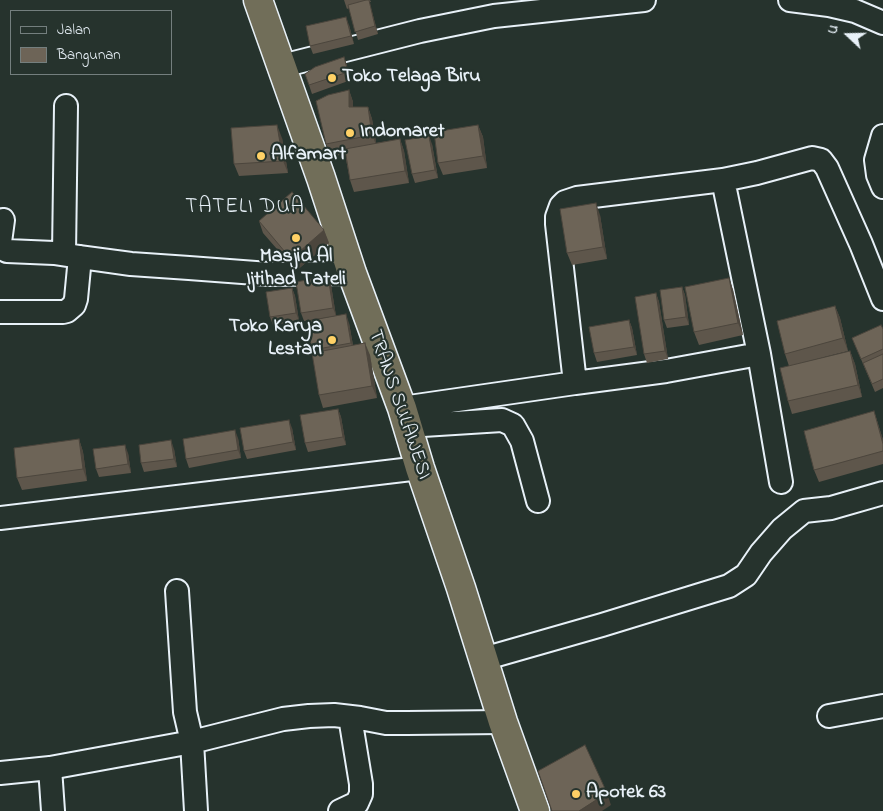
<!DOCTYPE html>
<style>
body{margin:0}
#map{position:relative;width:883px;height:811px;overflow:hidden;background:#26332d;font-family:"Indie Flower",sans-serif}
canvas{display:block}
.legend{position:absolute;left:10px;top:10px;width:162px;height:65px;box-sizing:border-box;background:#26332d;border:1px solid #747f7e;margin:0;padding:6px 9px;list-style:none;font-size:15px;color:#e8f1f8}
.legend li{display:flex;align-items:center;gap:10px;height:25px}
.legend b{width:25px;border:1px solid #747f7e}
.north{position:absolute;left:823px;top:10px;width:50px;height:50px;-webkit-text-stroke:4px #26332d;paint-order:stroke;rotate:291deg;font-size:14px;font-weight:700;line-height:20px;text-align:center;color:#e8f1f8}
.north::after{content:'';display:block;margin:auto;width:18px;height:22px;background:#e8f1f8;clip-path:polygon(50% 0,100% 100%,50% 72%,0 100%)}
</style>
<div id="map">
<canvas width="883" height="811"></canvas>
<ul class="legend">
<li><b style="height:6px;background:#26332d"></b>Jalan</li>
<li><b style="height:14px;background:#6d6457"></b>Bangunan</li>
</ul>
<div class="north">U</div>
</div>
<script>
const ctx = document.querySelector('canvas').getContext('2d');
ctx.lineJoin = 'round';
function toPath(rows) {
  const path = new Path2D();
  for (const r of rows) {
    path.moveTo(r[0], r[1]);
    for (let i = 2; i < r.length; i += 2) path.lineTo(r[i], r[i + 1]);
  }
  return path;
}
function trace(path, color, width, dash) {
  ctx.strokeStyle = color;
  ctx.lineWidth = width;
  ctx.lineCap = dash ? 'butt' : 'round';
  ctx.setLineDash(dash || []);
  ctx.stroke(path);
}
function paint(path, color) {
  ctx.fillStyle = color;
  ctx.fill(path, 'evenodd');
}
function label(font, color, halo, rows, align = 'center') {
  ctx.font = font + ' "Indie Flower",sans-serif';
  ctx.lineWidth = 4.5;
  ctx.setLineDash([]);
  ctx.textBaseline = 'middle';
  ctx.strokeStyle = halo;
  ctx.fillStyle = color;
  for (const [text, x, y, turn = 0] of rows) {
    ctx.save();
    ctx.translate(x, y);
    ctx.rotate((+turn || 0) * Math.PI / 180);
    ctx.textAlign = isNaN(turn) ? turn : align;
    if (halo) ctx.strokeText(text, 0, 0);
    ctx.fillText(text, 0, 0);
    ctx.restore();
  }
}
const minor = toPath([
 [790,0,829,5,855,11,883,23],
 [282,66,420,31,494,16,644,0],
 [883,136,876,160,878,175,883,187],
 [723,180,757,173,812,158,821,160,827,168,861,244,883,299],
 [0,242,3,220],
 [0,245,1,248,7,251,54,253,80,257,131,264,189,268,269,274,352,273],
 [64,254,66,106],
 [0,312,63,312,67,311,74,305,76,299,80,257],
 [575,383,666,371,759,354],
 [402,408,575,383,557,224,557,217,561,206,565,202,577,198,723,180,759,354,781,482],
 [407,426,502,420,513,425,522,441,538,501],
 [0,518,420,468],
 [177,591,185,712,192,742,196,811],
 [483,659,602,625,729,586,746,575,761,553,782,529,804,511,831,508,883,493],
 [829,716,883,706],
 [50,768,53,811],
 [0,773,50,768,192,742,283,719,309,716,334,715,360,718,386,723,407,723,503,722],
 [340,811,357,803,361,794,361,784,350,717]
]);
const highway = toPath([
 [258,0,321,178,352,273,402,408,420,468,461,588,503,722,535,811]
]);
trace(minor, '#e8f1f8', 26);
trace(highway, '#e8f1f8', 31);
trace(minor, '#26332d', 22);
trace(highway, '#716e59', 28);
paint(toPath([
 [344,0,370,0,371,2,369,2,378,34,358,40,349,8,347,9],
 [349,25,354,44,313,54,310,46],
 [344,57,347,66,351,80,312,94,309,85],
 [349,90,353,102,353,107,368,107,372,119,376,143,400,139,404,151,409,183,354,192,350,180,345,154,331,157,326,144],
 [478,125,483,137,487,168,443,175,438,163],
 [282,138,288,173,239,176,234,164],
 [432,144,438,178,415,183,412,174],
 [600,215,607,259,572,265,567,253],
 [259,221,324,230,329,243,296,271,263,233],
 [729,278,733,290,743,335,699,345,694,332],
 [331,285,336,316,349,323,353,345,370,355,377,398,323,408,319,395,312,350,336,316,304,321,301,313],
 [682,287,685,295,689,325,667,328,664,320],
 [292,288,295,296,299,321,273,325,270,317],
 [656,293,659,302,668,359,647,363,644,354],
 [835,306,840,318,848,351,801,363,850,351,855,364,862,397,792,414,788,401,789,366,785,354],
 [629,320,632,328,637,355,597,362,594,353],
 [883,329,883,388,875,392,852,338],
 [338,409,341,417,346,445,308,452,305,443],
 [874,411,883,440,883,464,819,482,814,470],
 [292,428,296,450,247,459,244,451],
 [238,438,241,458,189,468,186,459],
 [79,439,83,452,87,481,22,490,17,478],
 [174,449,177,467,144,472,141,463],
 [128,453,131,473,99,477,96,469]
]), '#5e564b');
paint(toPath([
 [369,0,371,8,378,34,375,26],
 [346,17,349,25,354,44,351,36],
 [344,57,347,66,351,80,348,72],
 [349,90,353,102,353,119,349,107],
 [368,107,372,119,377,147,372,135],
 [277,125,282,138,288,173,283,161],
 [478,125,483,137,487,168,483,156],
 [429,136,432,144,438,178,435,170],
 [400,139,404,151,409,183,405,171],
 [596,203,600,215,607,259,603,247],
 [324,230,329,243,296,271,291,259],
 [328,276,331,285,336,316,333,308],
 [729,278,733,290,743,335,738,323],
 [682,287,685,295,689,325,686,317],
 [292,288,295,296,299,321,296,313],
 [656,293,659,302,668,359,665,351],
 [835,306,840,318,848,351,843,338],
 [346,314,349,323,354,352,351,343],
 [629,320,632,328,637,355,634,347],
 [365,343,370,355,377,398,372,386],
 [850,351,855,364,862,397,858,385],
 [338,409,341,417,346,445,343,437],
 [874,411,883,440,883,444],
 [289,420,292,428,296,450,293,442],
 [235,430,238,438,241,458,238,450],
 [79,439,83,452,87,481,83,469],
 [171,440,174,449,177,467,174,459],
 [125,445,128,453,131,473,128,464],
 [607,793,611,805,602,811,579,811]
]), '#4c463d');
const building = toPath([
 [366,0,369,0,375,26,355,32,348,5,366,0],
 [346,17,351,36,310,46,306,26,346,17],
 [344,57,348,72,309,85,305,74,315,67,344,57],
 [349,90,349,107,368,107,372,135,326,144,316,101,328,95,349,90],
 [277,125,283,161,234,164,231,128,277,125],
 [478,125,483,156,438,163,434,132,478,125],
 [429,136,435,170,412,174,405,140,429,136],
 [400,139,405,171,350,180,345,149,400,139],
 [292,192,324,230,291,259,259,221,292,192],
 [596,203,603,247,567,253,560,209,596,203],
 [328,276,333,308,301,313,296,282,328,276],
 [729,278,738,323,694,332,685,287,729,278],
 [682,287,686,317,664,320,660,290,682,287],
 [292,288,296,313,270,317,266,292,292,288],
 [656,293,665,351,644,354,635,297,656,293],
 [835,306,843,338,785,354,777,321,835,306],
 [346,314,351,343,312,350,307,321,346,314],
 [629,320,634,347,594,353,589,327,629,320],
 [881,325,883,329,883,349,861,359,852,338,881,325],
 [365,343,372,386,319,395,312,353,365,343],
 [850,351,858,385,788,401,780,368,850,351],
 [883,354,883,379,872,384,863,363,883,354],
 [338,409,343,437,305,443,300,415,338,409],
 [874,411,883,444,883,451,814,470,804,431,874,411],
 [289,420,293,442,244,451,240,428,289,420],
 [235,430,238,450,186,459,183,439,235,430],
 [79,439,83,469,17,478,14,448,79,439],
 [171,440,174,459,141,463,139,445,171,440],
 [125,445,128,464,96,469,93,449,125,445],
 [585,745,607,793,579,811,552,811,538,771,585,745]
]);
paint(building, '#6d6457');
trace(building, '#4c463d', 1);
for (const [x, y, r, color] of [
 [332,78,5,"#ffd166"],
 [350,133,5,"#ffd166"],
 [261,156,5,"#ffd166"],
 [296,238,5,"#ffd166"],
 [332,340,5,"#ffd166"],
 [576,794,5,"#ffd166"]
]) {
  const dot = new Path2D();
  dot.arc(x, y, r, 0, 2 * Math.PI);
  ctx.fillStyle = color;
  ctx.fill(dot);
  trace(dot, '#26332d', 2);
}
label('bold 20px', '#e8f1f8', '#26332d', [
 ["Toko Telaga Biru",342,78],
 ["Indomaret",360,133],
 ["Alfamart",271,156],
 ["Masjid Al",296,258,"center"],
 ["Ijtihad Tateli",296,281,"center"],
 ["Toko Karya",322,328,"right"],
 ["Lestari",322,351,"right"],
 ["Apotek 63",586,794]
], 'left');
label('20px', '#e8f1f8', '#26332d', [
 ["TRANS SULAWESI",398,405,71]
]);
ctx.letterSpacing = '1px';
label('21px', '#e8f1f8', '#26332d', [
 ["TATELI DUA",245,209]
]);
ctx.letterSpacing = '0px';
</script>
